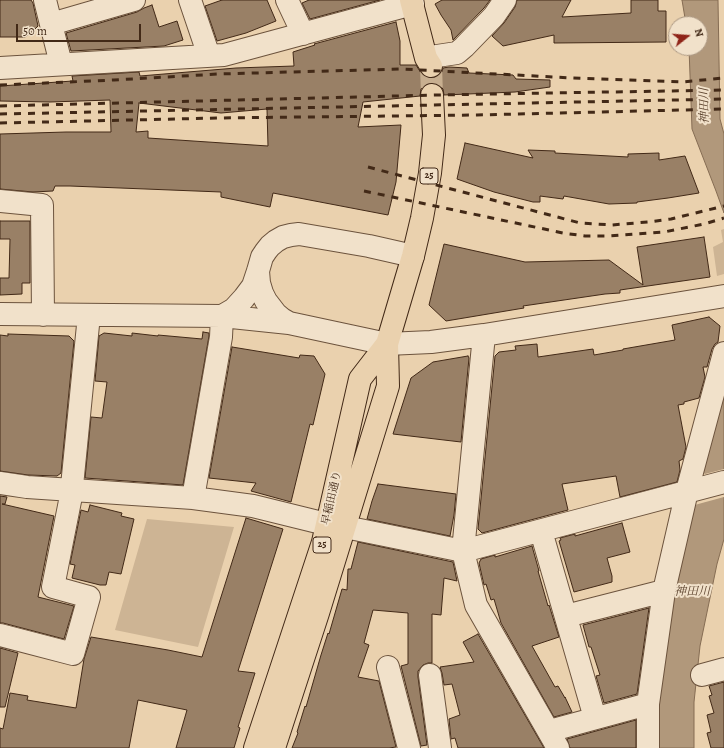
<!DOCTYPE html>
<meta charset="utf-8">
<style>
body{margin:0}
#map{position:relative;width:724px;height:748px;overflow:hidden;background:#ead1ae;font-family:Alegreya,serif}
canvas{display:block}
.north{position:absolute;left:668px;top:16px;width:40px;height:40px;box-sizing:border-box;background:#f1e1ca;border:1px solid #ab9782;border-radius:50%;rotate:73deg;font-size:11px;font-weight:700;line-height:16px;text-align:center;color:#422917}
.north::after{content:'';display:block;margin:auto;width:14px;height:18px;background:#8f2418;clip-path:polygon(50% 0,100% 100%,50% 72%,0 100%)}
.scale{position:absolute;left:16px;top:24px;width:125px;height:18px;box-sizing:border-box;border:2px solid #422917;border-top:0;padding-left:5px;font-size:12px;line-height:14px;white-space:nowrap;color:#422917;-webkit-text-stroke:3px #f1e1ca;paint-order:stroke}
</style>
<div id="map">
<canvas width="724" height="748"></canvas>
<div class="north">N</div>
<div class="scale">50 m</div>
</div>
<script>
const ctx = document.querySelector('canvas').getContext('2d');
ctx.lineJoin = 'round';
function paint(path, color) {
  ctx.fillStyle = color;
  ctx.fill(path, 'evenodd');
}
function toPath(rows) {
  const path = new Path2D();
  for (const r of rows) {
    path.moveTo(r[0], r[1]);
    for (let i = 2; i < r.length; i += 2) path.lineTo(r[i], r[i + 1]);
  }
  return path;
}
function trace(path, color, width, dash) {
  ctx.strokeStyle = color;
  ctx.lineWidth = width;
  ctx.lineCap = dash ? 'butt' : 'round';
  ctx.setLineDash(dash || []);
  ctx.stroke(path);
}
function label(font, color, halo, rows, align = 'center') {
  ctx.font = font + ' Alegreya,"Noto Serif JP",serif';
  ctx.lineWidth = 4;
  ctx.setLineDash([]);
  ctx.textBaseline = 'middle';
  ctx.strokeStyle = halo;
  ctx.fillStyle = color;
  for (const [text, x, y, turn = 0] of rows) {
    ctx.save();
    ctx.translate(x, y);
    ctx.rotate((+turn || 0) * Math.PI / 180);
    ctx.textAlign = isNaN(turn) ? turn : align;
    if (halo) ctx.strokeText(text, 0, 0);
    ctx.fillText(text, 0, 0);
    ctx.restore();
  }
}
paint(toPath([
 [724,229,724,274,717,276,713,247,723,242,721,230],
 [147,519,234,527,198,647,115,630]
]), '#cdb494');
const water = toPath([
 [682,0,718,0,720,119,724,134,724,213,716,191,692,129,689,48,700,48,700,24,686,24,682,0],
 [724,384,724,539,717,564,700,646,694,702,694,748,655,748,664,632,724,384]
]);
paint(water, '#b1987b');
trace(water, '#856c53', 1);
paint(toPath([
 [699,469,705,474,724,469,724,497,691,506]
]), '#ead1ae');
const building = toPath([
 [0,0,31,0,33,3,38,26,32,32,25,37,0,37,0,0],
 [222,0,267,0,276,21,246,33,217,41,205,6,222,0],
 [309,0,380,0,310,19,302,3,309,0],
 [442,0,490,0,484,8,453,40,451,30,441,15,435,4,442,0],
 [517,0,571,0,562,17,631,13,631,0,658,0,658,11,666,11,666,42,554,43,554,35,503,46,492,36,504,23,515,7,517,0],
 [152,5,159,27,177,21,183,40,164,46,71,51,66,33,137,12,144,8,152,5],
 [396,22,400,41,400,65,416,65,421,73,426,77,432,78,437,77,442,72,443,68,449,67,467,68,469,73,513,75,516,79,550,80,550,87,515,92,444,95,443,89,438,84,431,83,426,84,421,89,420,96,363,102,358,127,401,125,396,182,388,215,273,193,270,207,221,197,221,192,70,186,55,186,53,191,33,192,0,189,0,134,66,132,111,132,110,100,50,102,0,101,0,86,73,81,72,76,139,72,140,76,236,68,294,66,293,52,315,45,314,44,396,22],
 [139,103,221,113,267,109,268,146,148,138,148,131,136,132,139,103],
 [465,143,533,158,528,150,555,151,555,153,628,157,628,154,659,153,659,160,685,156,699,193,668,198,637,202,637,203,609,204,564,196,563,199,540,196,540,202,533,202,494,192,457,179,465,143],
 [0,221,30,221,30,283,22,283,22,294,0,295,0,278,9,278,10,239,0,239,0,221],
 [704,237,710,277,620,290,620,293,605,294,523,306,524,308,446,321,429,305,444,244,525,262,609,260,643,285,637,247,704,237],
 [709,317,720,326,718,342,715,344,712,349,707,367,703,367,705,377,699,398,684,402,684,404,678,405,686,447,683,459,679,461,680,470,677,482,620,497,616,476,562,484,568,510,482,533,478,529,495,356,499,352,516,350,515,346,537,344,538,357,593,349,594,355,623,350,623,349,675,340,672,325,709,317],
 [203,332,209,333,209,336,183,485,85,478,91,417,102,418,107,382,95,381,99,336,104,333,132,336,132,333,158,336,158,335,202,339,203,332],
 [8,334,69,336,74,341,61,473,57,476,28,475,0,471,0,335,8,336,8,334],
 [232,347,299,358,300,355,314,356,325,374,313,425,310,424,291,502,251,491,256,483,209,478,232,347],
 [468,356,469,358,461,442,393,434,411,378,433,362,468,356],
 [378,484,456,494,454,515,450,536,367,519,372,501,378,484],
 [0,496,7,497,5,504,2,504,54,516,38,597,74,606,64,639,3,623,0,623,0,496],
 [90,505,122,513,121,516,134,519,121,574,109,572,106,585,100,585,72,578,75,565,70,564,81,510,88,512,90,505],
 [246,518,283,529,238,671,255,673,238,727,240,728,234,748,176,748,187,710,138,700,129,748,0,748,0,728,3,729,10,693,28,696,27,700,76,708,84,659,91,637,168,650,202,657,246,518],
 [622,523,630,552,607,558,612,576,612,582,574,592,559,541,561,540,560,538,575,534,575,536,622,523],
 [358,542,453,562,457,581,444,578,441,615,432,614,432,663,428,663,423,665,418,671,418,677,427,745,421,746,401,666,408,664,408,613,373,610,364,643,369,645,358,677,379,681,396,747,389,748,292,748,298,733,297,732,305,706,306,707,321,655,328,633,329,634,342,589,347,590,348,569,351,569,358,542],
 [532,546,539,571,538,571,548,606,549,605,559,637,532,646,555,687,558,686,565,698,565,697,572,712,554,717,501,623,494,599,491,600,486,584,484,585,479,563,481,559,495,555,495,557,532,546],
 [649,608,637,694,604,703,596,676,600,675,591,647,589,647,583,625,649,608],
 [478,634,544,748,458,748,455,738,451,739,449,719,460,715,452,684,444,685,442,673,440,667,474,662,463,642,478,634],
 [0,648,18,653,5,707,0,707,0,648],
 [724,682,724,748,711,748,707,733,711,732,707,715,714,713,709,696,712,695,709,686,724,682],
 [636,720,636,748,570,748,567,739,636,720]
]);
paint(building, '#998066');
trace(building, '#422917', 1);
trace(toPath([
 [431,66,432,95]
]), '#c8af90', 22, [22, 11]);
const minor = toPath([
 [45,0,61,64],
 [190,0,209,56],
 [287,0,303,34],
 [51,24,134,0],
 [437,56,457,53,464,47,494,16,505,0],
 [0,68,224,55,413,4],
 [0,201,42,205,43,315],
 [258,271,259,283,262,293,266,301,276,314,282,319,289,323],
 [0,314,222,316,289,323,387,344,431,342,484,335,724,296],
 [222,316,234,309,244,298,253,286,258,271,262,257,266,251,270,246,276,241,283,237,291,235,299,234,369,246,413,256],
 [484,335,463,551,476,605,558,748],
 [0,483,27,487,193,498,253,506,326,524],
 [193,498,221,337,222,316],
 [345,527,463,551,724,482],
 [541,531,595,718],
 [566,616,664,591],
 [0,635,73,654,89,597,53,587,71,496,89,315],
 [388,667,409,748],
 [430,675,440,748],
 [702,675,724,669],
 [549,731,648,704],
 [648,748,648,704,664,591,687,491,724,353]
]);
const major = toPath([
 [411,0,426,58,431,66],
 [255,748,323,542,360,379,387,344],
 [274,748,318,613,388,386,387,344,413,256,422,218,430,173,434,135,432,95]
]);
trace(minor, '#6c533d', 24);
trace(major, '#422917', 24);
trace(minor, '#f1e1ca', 22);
trace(major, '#ead1ae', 22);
trace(toPath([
 [0,85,114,80,218,74,401,69,573,78,682,82,724,78],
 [0,106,436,95,724,90],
 [0,114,724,99],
 [0,123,218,118,477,115,724,109],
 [368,167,580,223,612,225,648,222,671,219,724,206],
 [364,191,563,233,585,236,609,236,664,232,704,224,724,218]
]), '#422917', 3, [7, 7]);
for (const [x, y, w] of [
 [429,176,18],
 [322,545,18]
]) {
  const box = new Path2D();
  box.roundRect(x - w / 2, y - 8, w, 16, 3);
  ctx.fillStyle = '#f1e1ca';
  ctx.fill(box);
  trace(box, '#422917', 1);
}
label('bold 10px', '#422917', null, [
 ["25",429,176],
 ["25",322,545]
]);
label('11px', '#422917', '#f1e1ca', [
 ["早稲田通り",332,498,-77]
]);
label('italic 12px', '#5e4530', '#f1e1ca', [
 ["神田川",705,106,-91],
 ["神田川",692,592]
]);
</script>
